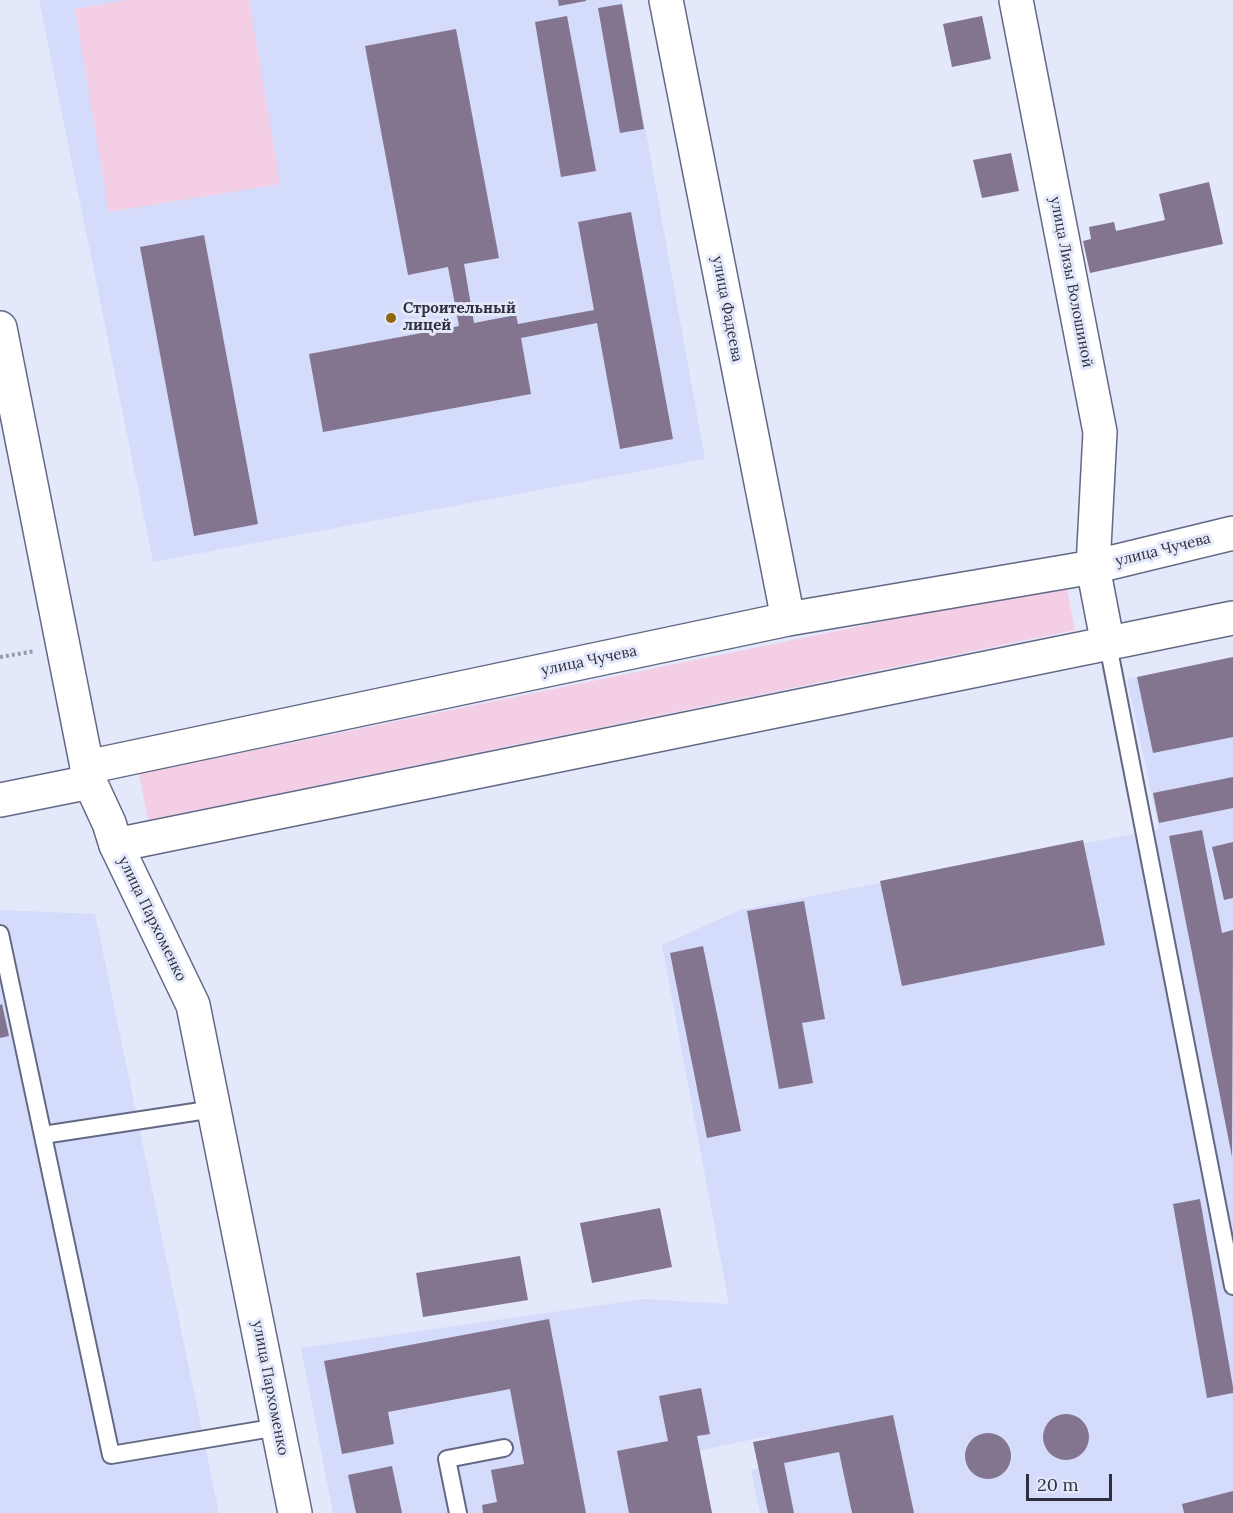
<!DOCTYPE html>
<meta charset="utf-8">
<style>
body{margin:0}
#map{position:relative;width:1233px;height:1513px;overflow:hidden;background:#e4e8fb;font-family:Lora,serif}
canvas{display:block}
.scale{position:absolute;left:1026px;top:1474px;width:86px;height:27px;box-sizing:border-box;border:3px solid #2e303d;border-top:0;padding-left:8px;font-size:18px;line-height:21px;white-space:nowrap;color:#2e303d;-webkit-text-stroke:4px #e4e8fb;paint-order:stroke}
</style>
<div id="map">
<canvas width="1233" height="1513"></canvas>
<div class="scale">20 m</div>
</div>
<script>
const ctx = document.querySelector('canvas').getContext('2d');
ctx.lineJoin = 'round';
function paint(path, color) {
  ctx.fillStyle = color;
  ctx.fill(path, 'evenodd');
}
function toPath(rows) {
  const path = new Path2D();
  for (const r of rows) {
    if (r.length === 3) {
      path.moveTo(r[0] + r[2], r[1]);
      path.arc(r[0], r[1], r[2], 0, 2 * Math.PI);
      continue;
    }
    path.moveTo(r[0], r[1]);
    for (let i = 2; i < r.length; i += 2) path.lineTo(r[i], r[i + 1]);
  }
  return path;
}
function trace(path, color, width, dash) {
  ctx.strokeStyle = color;
  ctx.lineWidth = width;
  ctx.lineCap = dash ? 'butt' : 'round';
  ctx.setLineDash(dash || []);
  ctx.stroke(path);
}
function label(font, color, halo, rows, align = 'center') {
  ctx.font = font + ' Lora,serif';
  ctx.lineWidth = 6;
  ctx.setLineDash([]);
  ctx.textBaseline = 'middle';
  ctx.strokeStyle = halo;
  ctx.fillStyle = color;
  for (const [text, x, y, turn = 0] of rows) {
    ctx.save();
    ctx.translate(x, y);
    ctx.rotate((+turn || 0) * Math.PI / 180);
    ctx.textAlign = isNaN(turn) ? turn : align;
    if (halo) ctx.strokeText(text, 0, 0);
    ctx.fillText(text, 0, 0);
    ctx.restore();
  }
}
paint(toPath([
 [39,0,622,0,705,459,153,562],
 [1233,657,1233,1513,760,1513,751,1470,777,1465,769,1436,692,1452,707,1513,333,1513,301,1348,644,1299,729,1304,662,945,740,910,1159,829,1127,679],
 [0,910,95,914,219,1513,0,1513]
]), '#d5dbfa');
paint(toPath([
 [127,0,249,0,280,184,109,212,75,9],
 [1066,584,1075,630,148,820,139,774]
]), '#f4cee4');
paint(toPath([
 [558,0,586,0,586,1,559,6],
 [622,4,644,129,620,133,598,8],
 [567,16,596,171,561,177,535,22],
 [982,16,991,59,952,67,943,24],
 [456,29,499,258,464,264,474,323,516,315,518,324,594,310,578,222,631,212,673,439,620,449,597,323,521,338,531,394,323,432,309,354,459,326,448,267,408,275,365,46],
 [1011,153,1019,191,982,198,973,160],
 [1209,182,1223,244,1090,273,1083,241,1091,239,1089,227,1114,222,1116,231,1165,220,1159,194],
 [204,235,258,524,194,536,140,247],
 [1233,657,1233,737,1153,753,1137,677],
 [1233,777,1233,808,1159,823,1153,793],
 [1202,830,1222,933,1233,930,1232,1157,1169,836],
 [1083,840,1105,945,902,986,880,881],
 [1233,842,1233,898,1224,900,1212,847],
 [804,901,825,1019,802,1023,813,1083,779,1089,747,911],
 [703,946,741,1131,707,1138,670,953],
 [2,1004,9,1036,0,1038,0,1005],
 [1200,1199,1233,1387,1233,1393,1207,1398,1173,1204],
 [660,1208,672,1267,592,1283,580,1223],
 [520,1256,528,1300,423,1317,416,1273],
 [549,1319,586,1513,483,1513,482,1505,497,1502,491,1470,524,1464,510,1389,388,1412,394,1444,342,1454,324,1361],
 [701,1388,710,1434,697,1436,712,1513,629,1513,617,1451,668,1441,659,1396],
 [1066,1437,23],
 [893,1415,914,1513,852,1513,839,1452,784,1463,794,1513,768,1513,753,1442],
 [988,1456,23],
 [392,1466,402,1513,356,1513,348,1475],
 [1233,1491,1233,1513,1184,1513,1182,1504]
]), '#83748f');
const lane = toPath([
 [1108,645,1233,1286],
 [0,934,111,1455,278,1427],
 [43,1135,214,1109],
 [458,1513,447,1459,504,1448]
]);
const street = toPath([
 [666,0,788,619],
 [1016,0,1100,432,1093,567,1108,645],
 [87,767,788,619,1093,567,1233,533],
 [0,800,90,782],
 [116,845,1233,618]
]);
const secondary = toPath([
 [0,328,90,782,109,823,116,845,193,1005,295,1513]
]);
trace(lane, '#636884', 20);
trace(street, '#636884', 36);
trace(secondary, '#636884', 36);
trace(toPath([
 [0,657,35,651]
]), '#979aab', 4, [3, 3]);
trace(lane, '#fff', 16);
trace(street, '#fff', 33);
trace(secondary, '#fff', 33);
for (const [x, y, r, color] of [
 [391,318,6,"#8e660b"]
]) {
  const dot = new Path2D();
  dot.arc(x, y, r, 0, 2 * Math.PI);
  ctx.fillStyle = color;
  ctx.fill(dot);
  trace(dot, '#e4e8fb', 2);
}
label('15px', '#2e303d', '#e4e8fb', [
 ["улица Лизы Волошиной",1071,282,79],
 ["улица Фадеева",727,309,79],
 ["улица Чучева",1163,550,-14],
 ["улица Чучева",589,661,-12],
 ["улица Пархоменко",152,919,64],
 ["улица Пархоменко",270,1388,79]
]);
label('bold 15px', '#2e303d', '#e4e8fb', [
 ["Строительный",403,309],
 ["лицей",403,326]
], 'left');
</script>
